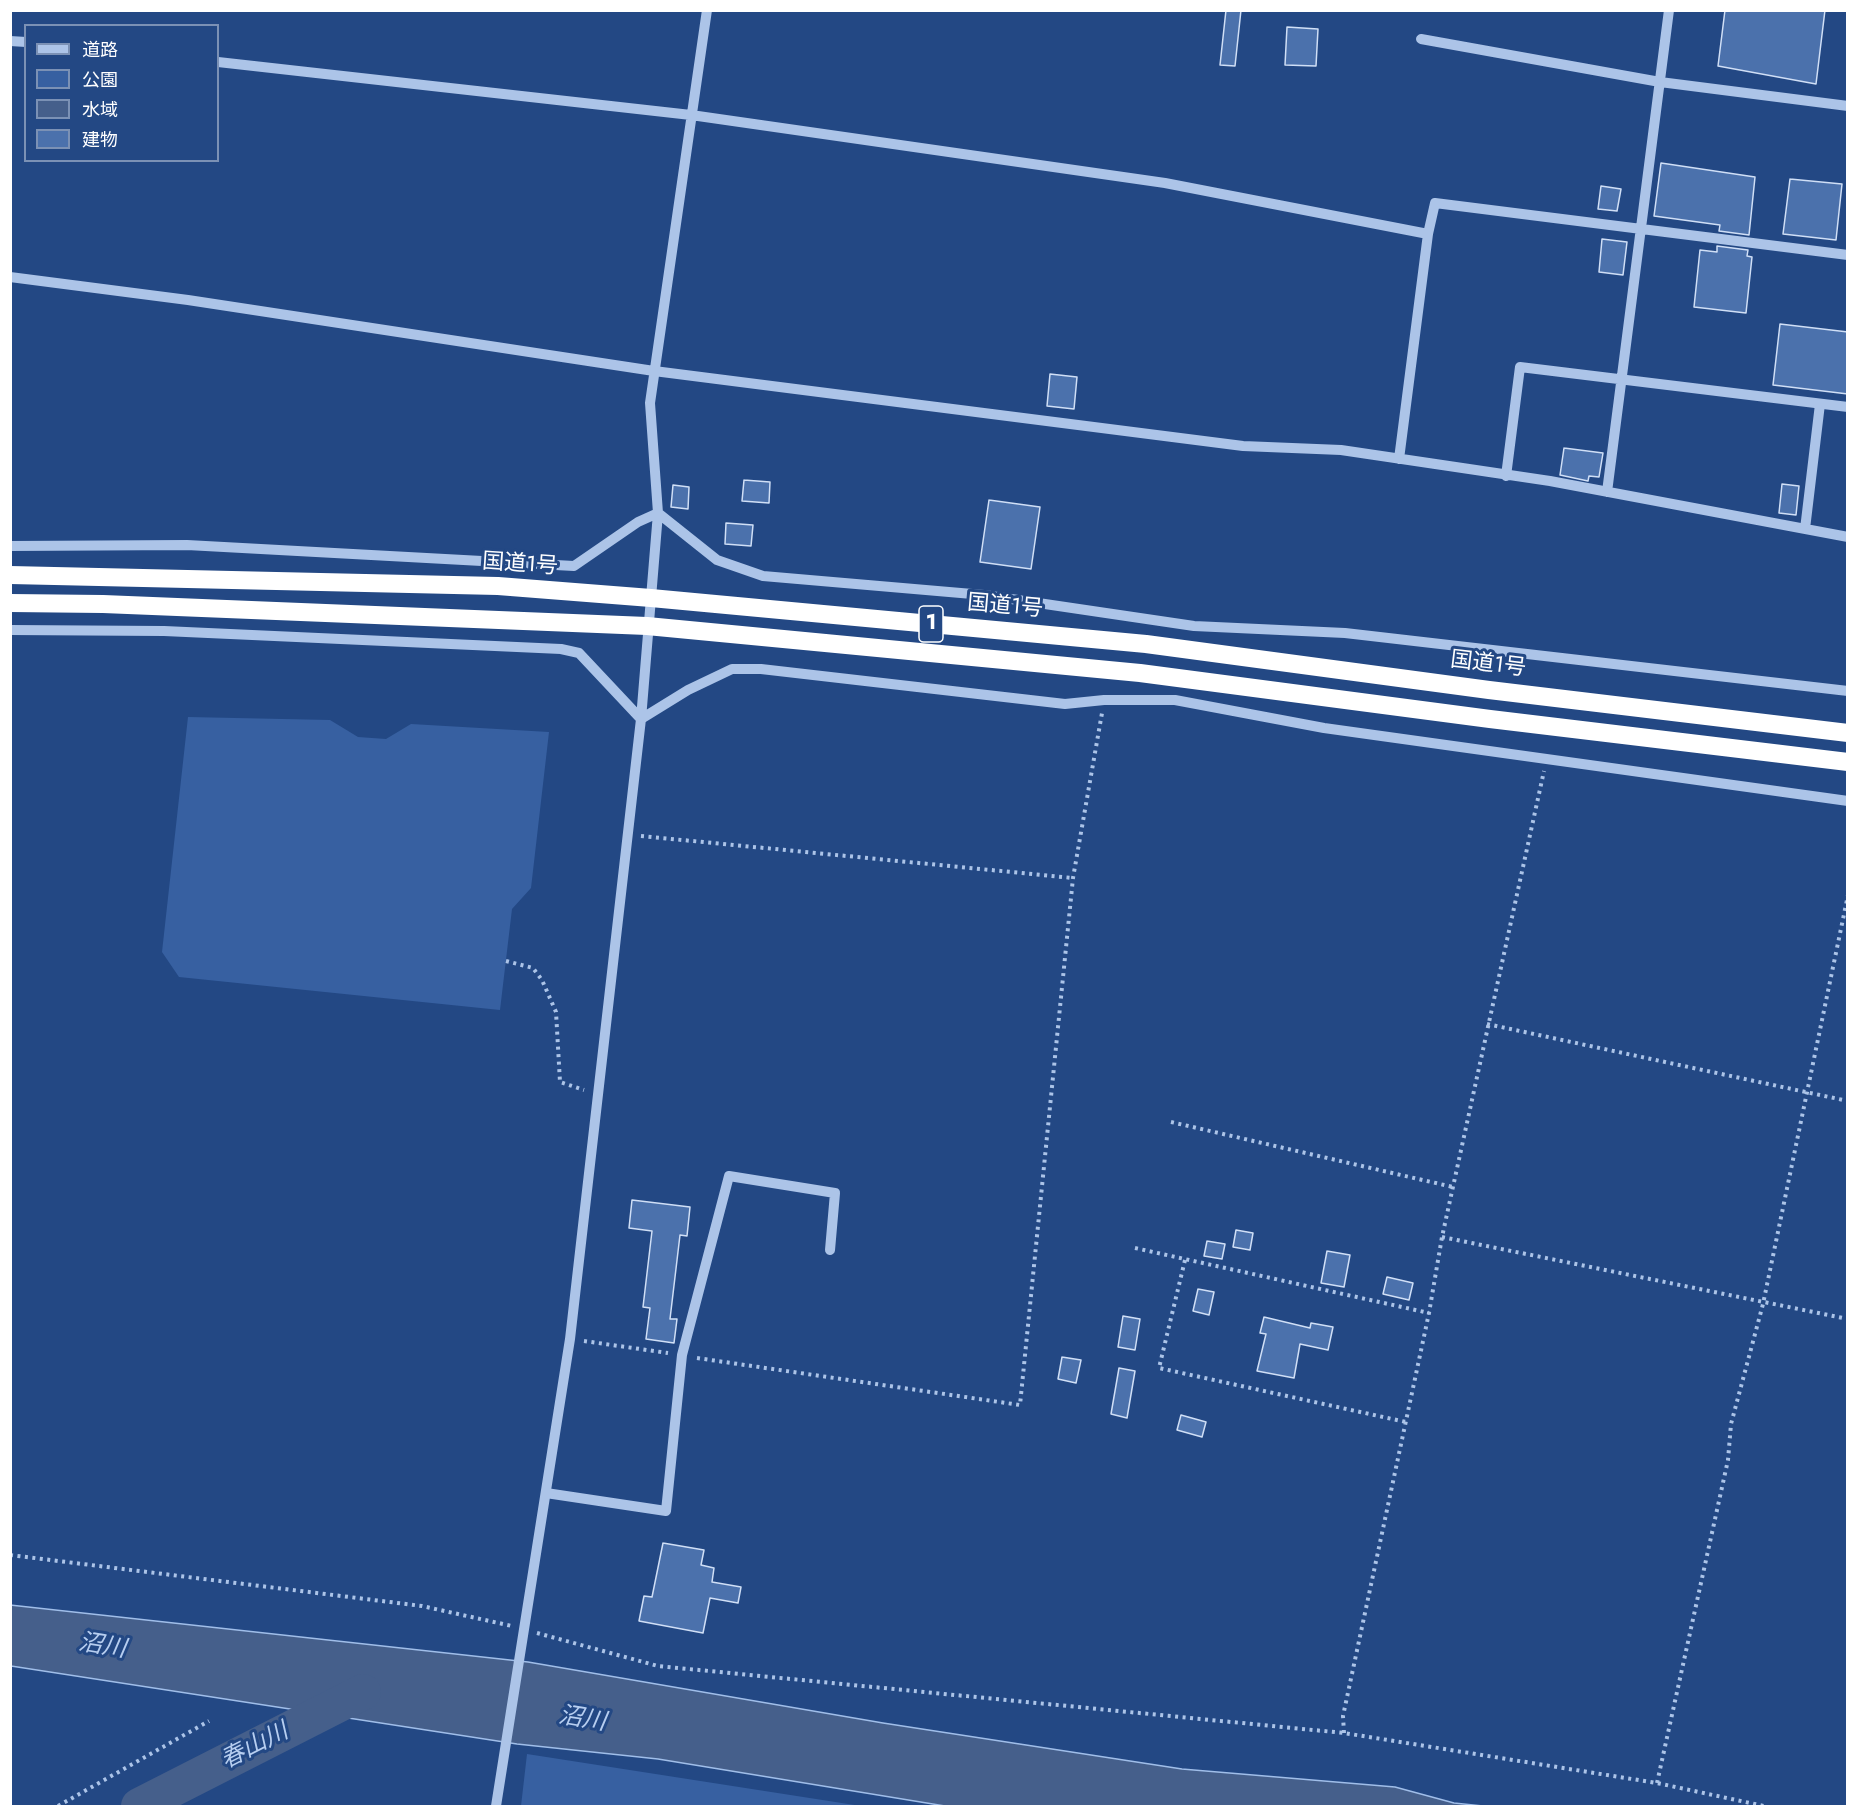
<!DOCTYPE html>
<meta charset="utf-8">
<style>
body{margin:0}
#map{position:relative;width:1858px;height:1817px;overflow:hidden;background:#234884;font-family:Jost,"Noto Sans JP",sans-serif}
canvas{display:block}
.frame{position:absolute;inset:0;border:12px solid #fff;pointer-events:none}
.legend{position:absolute;left:24px;top:24px;width:195px;height:138px;box-sizing:border-box;background:#234884;border:2px solid #7b91b5;margin:0;padding:8px 10px;list-style:none;font-size:18px;color:#fff}
.legend li{display:flex;align-items:center;gap:12px;height:30px}
.legend b{width:30px;border:2px solid #7b91b5}
</style>
<div id="map">
<canvas width="1858" height="1817"></canvas>
<div class="frame"></div>
<ul class="legend">
<li><b style="height:8px;background:#acc4e8"></b>道路</li>
<li><b style="height:16px;background:#3760a1"></b>公園</li>
<li><b style="height:16px;background:#455f8b"></b>水域</li>
<li><b style="height:16px;background:#4b71ac"></b>建物</li>
</ul>
</div>
<script>
const ctx = document.querySelector('canvas').getContext('2d');
ctx.lineJoin = 'round';
function paint(path, color) {
  ctx.fillStyle = color;
  ctx.fill(path, 'evenodd');
}
function toPath(rows) {
  const path = new Path2D();
  for (const r of rows) {
    path.moveTo(r[0], r[1]);
    for (let i = 2; i < r.length; i += 2) path.lineTo(r[i], r[i + 1]);
  }
  return path;
}
function trace(path, color, width, dash) {
  ctx.strokeStyle = color;
  ctx.lineWidth = width;
  ctx.lineCap = dash ? 'butt' : 'round';
  ctx.setLineDash(dash || []);
  ctx.stroke(path);
}
function label(font, color, halo, rows, align = 'center') {
  ctx.font = font + ' Jost,"Noto Sans JP",sans-serif';
  ctx.lineWidth = 6;
  ctx.setLineDash([]);
  ctx.textBaseline = 'middle';
  ctx.strokeStyle = halo;
  ctx.fillStyle = color;
  for (const [text, x, y, turn = 0] of rows) {
    ctx.save();
    ctx.translate(x, y);
    ctx.rotate((+turn || 0) * Math.PI / 180);
    ctx.textAlign = isNaN(turn) ? turn : align;
    if (halo) ctx.strokeText(text, 0, 0);
    ctx.fillText(text, 0, 0);
    ctx.restore();
  }
}
paint(toPath([
 [188,717,330,720,358,737,386,739,411,724,549,732,531,888,512,909,500,1010,179,977,162,952],
 [527,1754,861,1806,521,1806]
]), '#3760a1');
const water = toPath([
 [10,1605,528,1662,883,1723,1182,1769,1395,1787,1454,1803,1483,1806,945,1806,658,1759,517,1744,11,1666,10,1605]
]);
paint(water, '#455f8b');
trace(water, '#a0bee9', 1.5);
trace(toPath([
 [139,1806,363,1692]
]), '#455f8b', 36);
const building = toPath([
 [1226,10,1241,10,1235,66,1220,65,1226,10],
 [1725,10,1825,10,1816,84,1718,66,1725,10],
 [1287,27,1318,29,1316,66,1285,65,1287,27],
 [1661,163,1755,177,1749,235,1719,231,1720,225,1654,216,1661,163],
 [1790,179,1842,184,1836,240,1783,234,1790,179],
 [1601,186,1621,189,1617,211,1598,209,1601,186],
 [1602,239,1627,242,1623,275,1599,272,1602,239],
 [1717,246,1748,250,1747,256,1752,257,1746,313,1694,307,1700,250,1717,252,1717,246],
 [1780,324,1848,332,1848,394,1773,385,1780,324],
 [1050,374,1077,377,1074,409,1047,406,1050,374],
 [1564,448,1603,453,1599,477,1589,476,1588,481,1560,475,1564,448],
 [744,480,770,482,769,503,742,501,744,480],
 [1782,484,1799,486,1796,515,1779,513,1782,484],
 [673,485,689,487,688,509,671,507,673,485],
 [989,500,1040,507,1031,569,980,562,989,500],
 [726,523,753,525,751,546,725,544,726,523],
 [632,1200,690,1207,687,1236,680,1235,670,1319,677,1319,674,1343,646,1339,650,1308,643,1307,652,1231,629,1228,632,1200],
 [1236,1230,1253,1233,1250,1250,1233,1247,1236,1230],
 [1207,1241,1225,1244,1222,1259,1204,1256,1207,1241],
 [1327,1251,1350,1255,1344,1287,1321,1283,1327,1251],
 [1387,1277,1413,1283,1409,1300,1383,1294,1387,1277],
 [1198,1289,1214,1292,1209,1315,1193,1311,1198,1289],
 [1123,1316,1140,1319,1135,1350,1118,1347,1123,1316],
 [1264,1317,1310,1328,1311,1323,1333,1327,1328,1350,1300,1344,1294,1378,1257,1371,1266,1334,1260,1333,1264,1317],
 [1062,1357,1081,1360,1076,1383,1058,1379,1062,1357],
 [1119,1368,1135,1371,1127,1418,1111,1414,1119,1368],
 [1181,1415,1206,1422,1202,1437,1177,1430,1181,1415],
 [663,1543,704,1550,701,1565,714,1568,712,1582,741,1587,738,1603,710,1598,703,1633,639,1621,644,1596,652,1597,663,1543]
]);
paint(building, '#4b71ac');
trace(building, '#d0dff6', 1.5);
trace(toPath([
 [641,836,1073,878],
 [506,961,533,968,542,980,556,1012,560,1082,584,1090],
 [1487,1024,1848,1101],
 [1171,1122,1453,1187],
 [1442,1237,1848,1319],
 [1135,1248,1429,1313],
 [1185,1260,1159,1368,1406,1422],
 [584,1341,668,1353],
 [697,1358,1020,1405,1073,878,1102,713],
 [10,1555,422,1606,512,1626],
 [537,1633,658,1666,1344,1733,1657,1783,1764,1806],
 [1344,1733,1343,1716,1429,1313,1442,1237,1544,771],
 [1657,1783,1728,1460,1731,1424,1763,1304,1848,895],
 [58,1806,209,1721]
]), '#acc4e8', 4, [3, 4.5]);
trace(toPath([
 [1421,39,1660,82,1848,106],
 [10,41,26,42],
 [218,62,691,115,1165,183,1428,234,1435,203,1848,255],
 [10,277,188,300,654,371,1243,446,1341,450,1550,481,1848,537],
 [1399,459,1428,234],
 [1506,476,1520,367,1848,407],
 [1607,492,1669,10],
 [1805,529,1820,404],
 [10,546,187,545,574,566,638,522,658,513,717,560,763,576,984,595,1194,626,1345,633,1848,691],
 [10,630,164,631,561,649,579,653,641,719],
 [641,719,688,690,732,669,761,669,1065,704,1104,700,1175,700,1324,728,1848,801],
 [546,1493,666,1511,682,1355,729,1176,835,1193,830,1250],
 [496,1806,570,1339,641,719,658,513,650,403,707,10]
]), '#acc4e8', 10);
trace(toPath([
 [10,575,498,586,651,598,1146,644,1489,690,1848,733],
 [10,603,103,604,647,626,1140,673,1490,719,1848,762]
]), '#fff', 18);
for (const [x, y, w] of [
 [931,624,24]
]) {
  const box = new Path2D();
  box.roundRect(x - w / 2, y - 18, w, 36, 4.5);
  ctx.fillStyle = '#234884';
  ctx.fill(box);
  trace(box, '#fff', 1.5);
}
label('bold 21px', '#fff', null, [
 ["1",931,624]
]);
label('22px', '#fff', '#234884', [
 ["国道1号",520,565,4],
 ["国道1号",1005,607,5],
 ["国道1号",1488,665,7]
]);
label('italic 24px', '#b7cef0', '#234884', [
 ["沼川",102,1647,9],
 ["沼川",582,1720,9],
 ["春山川",255,1747,-27]
]);
</script>
